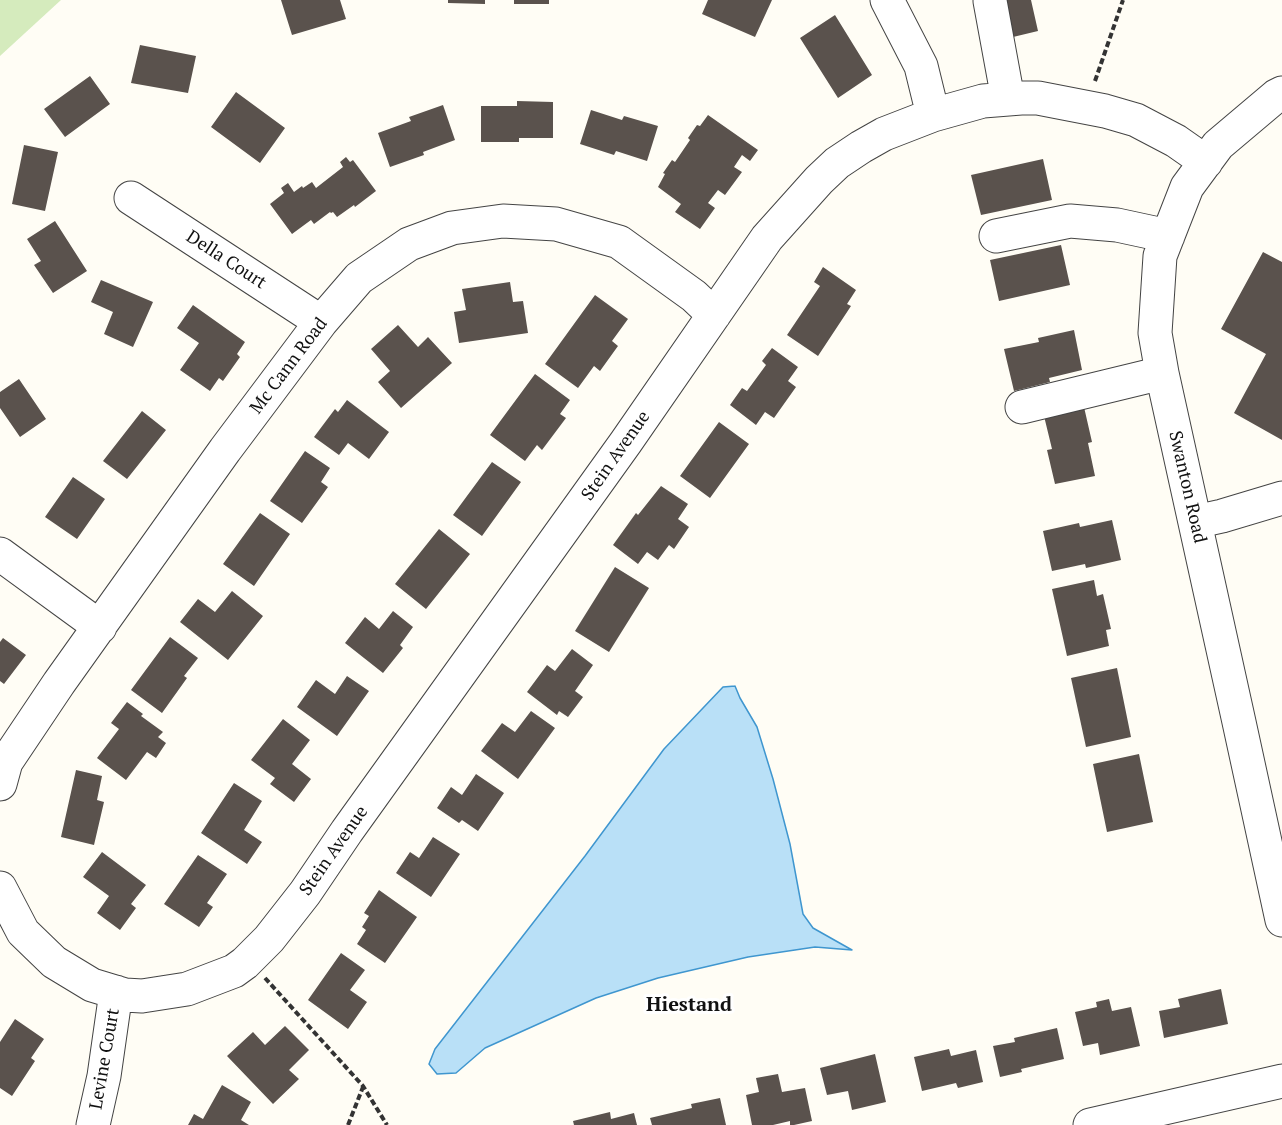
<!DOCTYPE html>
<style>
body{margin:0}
canvas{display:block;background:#fffdf5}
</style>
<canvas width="1282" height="1125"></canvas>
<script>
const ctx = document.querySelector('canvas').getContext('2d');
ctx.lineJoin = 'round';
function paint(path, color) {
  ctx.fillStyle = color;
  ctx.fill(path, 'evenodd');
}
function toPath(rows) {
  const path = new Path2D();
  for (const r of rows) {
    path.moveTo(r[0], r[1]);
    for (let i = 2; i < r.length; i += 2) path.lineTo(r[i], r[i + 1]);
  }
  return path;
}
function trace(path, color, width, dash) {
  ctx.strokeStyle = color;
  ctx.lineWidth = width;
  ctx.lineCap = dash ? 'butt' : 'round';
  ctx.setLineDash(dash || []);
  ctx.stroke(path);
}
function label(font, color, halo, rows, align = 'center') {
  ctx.font = font + ' "PT Serif",serif';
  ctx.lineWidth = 6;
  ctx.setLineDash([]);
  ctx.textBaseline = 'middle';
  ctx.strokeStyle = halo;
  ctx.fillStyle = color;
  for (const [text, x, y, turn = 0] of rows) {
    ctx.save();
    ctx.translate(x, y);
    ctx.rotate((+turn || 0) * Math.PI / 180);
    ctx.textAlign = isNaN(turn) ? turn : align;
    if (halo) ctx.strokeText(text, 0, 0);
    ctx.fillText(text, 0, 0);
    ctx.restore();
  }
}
paint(toPath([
 [0,0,61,0,0,56]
]), '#d5ebbd');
const water = toPath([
 [735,686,740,698,757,727,773,779,790,844,803,914,813,928,852,950,815,947,748,957,658,978,596,998,485,1048,456,1073,437,1074,429,1064,435,1049,585,856,664,749,723,687,735,686]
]);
paint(water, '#b9e0f7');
trace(water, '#3f96cf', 1.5);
paint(toPath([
 [281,0,340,0,346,19,292,35],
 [448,0,485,0,485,4,448,3],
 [514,0,549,0,549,4,514,4],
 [708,0,772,0,755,37,702,14],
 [1005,0,1031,0,1038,31,1013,37],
 [835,15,872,75,838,98,800,38],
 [140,45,196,56,188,93,131,83],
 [90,76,110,104,65,137,44,109],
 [236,92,285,128,260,163,211,127],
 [517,101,553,102,553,138,519,138,519,142,481,142,481,106,517,106],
 [443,105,455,140,423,152,424,155,390,167,378,133,411,121,409,117],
 [591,110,622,120,624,116,658,126,647,161,616,151,614,155,580,144],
 [708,115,758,150,750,161,742,155,734,167,742,172,725,195,718,190,708,203,715,208,700,229,675,212,681,204,658,187,665,174,663,173,672,160,675,162,690,140,688,138,697,125,700,126],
 [24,145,58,152,45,211,12,204],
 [346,157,350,162,353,160,376,191,355,207,354,205,337,217,333,212,331,213,330,212,314,224,311,220,292,234,270,204,284,193,281,188,288,183,294,192,302,186,303,188,312,182,316,188,343,167,340,162],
 [1043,159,1052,200,981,215,971,175],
 [55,221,87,271,53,293,34,265,41,261,27,239],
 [1061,245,1070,285,999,301,990,260],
 [1263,252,1282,262,1282,440,1234,413,1266,354,1221,329],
 [823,267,856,290,847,304,851,306,818,356,787,335,820,286,814,282],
 [101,280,153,302,133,347,104,334,113,312,91,302],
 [510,282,513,302,523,301,528,333,459,343,454,312,466,310,462,289],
 [595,295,628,319,612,341,618,346,600,371,594,366,578,388,545,364],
 [193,305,245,342,237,354,240,357,223,381,219,378,210,391,180,370,199,343,177,328],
 [398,325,418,347,428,337,452,363,401,408,378,382,390,371,371,349],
 [1074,330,1082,370,1049,378,1050,382,1014,391,1004,349,1039,342,1038,338],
 [772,348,798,367,788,381,796,387,774,418,765,412,756,425,730,405,742,388,747,391,766,365,762,361],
 [535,374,570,400,560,414,566,418,542,450,537,445,525,461,490,435],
 [19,379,46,419,20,437,0,408,0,392],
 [347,400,389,432,369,459,348,443,339,455,314,437,335,409,338,412],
 [1084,407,1092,442,1088,443,1095,476,1055,484,1047,450,1052,449,1044,416],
 [142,411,166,430,127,479,103,461],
 [719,422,749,444,710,498,680,476],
 [305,451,330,468,321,482,328,487,302,523,270,501],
 [492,462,521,482,482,536,453,515],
 [73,477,105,499,77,539,45,517],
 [661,486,688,504,678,519,689,527,674,549,669,545,658,560,647,552,638,564,613,545,636,513,638,515],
 [260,513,290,534,254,586,223,564],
 [1112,520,1121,560,1086,568,1085,564,1052,571,1043,531,1079,523,1080,527],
 [439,529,470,554,426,609,395,584],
 [615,567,649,588,609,652,575,631],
 [1094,580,1097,596,1103,594,1111,629,1106,630,1109,646,1067,656,1052,589],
 [232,591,263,616,228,660,180,622,198,599,215,612],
 [393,611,413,627,400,645,403,648,383,673,345,643,365,617,379,629],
 [170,637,198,658,184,676,187,678,162,713,131,690],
 [3,638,26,655,4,684,0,681,0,642],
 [572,649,593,665,575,691,583,697,568,717,559,711,557,715,527,692,547,665,555,671],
 [1117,668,1131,737,1086,747,1071,678],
 [347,676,369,691,337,736,297,707,316,680,335,694],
 [127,702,143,714,141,716,163,732,158,737,166,743,156,758,147,752,126,780,97,758,119,729,111,723],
 [531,711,555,728,518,779,481,751,502,723,515,732],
 [283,719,310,740,292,764,311,779,294,802,270,784,275,778,251,760],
 [1139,754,1153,822,1107,832,1093,764],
 [76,770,102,776,97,800,104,802,94,845,61,837],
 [476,774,504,793,478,831,462,820,459,823,437,808,451,787,462,795],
 [234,783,262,801,244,830,262,842,247,864,201,833],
 [433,837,460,854,431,897,396,873,410,852,419,858],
 [102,852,146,885,131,904,136,908,120,930,97,913,109,896,83,877],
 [198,855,227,874,207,903,213,907,199,927,164,904],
 [379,890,417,917,385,963,357,944,366,930,362,927,369,916,364,913],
 [341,953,365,970,350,990,367,1002,348,1029,308,1000],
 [1221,989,1228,1024,1164,1038,1159,1011,1180,1007,1178,999],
 [1109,999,1112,1011,1131,1007,1140,1046,1100,1055,1098,1043,1083,1046,1075,1012,1097,1007,1096,1002],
 [15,1019,44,1039,31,1058,35,1061,12,1096,0,1088,0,1042],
 [285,1026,309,1050,289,1070,299,1079,273,1104,227,1056,253,1032,265,1045],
 [1057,1028,1064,1059,1021,1069,1022,1072,1000,1077,993,1046,1015,1042,1014,1038],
 [949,1049,951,1056,976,1050,983,1082,958,1088,956,1083,922,1091,914,1057],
 [875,1054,886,1102,852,1110,848,1091,827,1095,820,1068],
 [778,1074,782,1092,805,1088,812,1121,794,1125,790,1125,790,1121,773,1125,752,1125,746,1095,759,1092,756,1078],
 [222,1085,251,1102,241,1120,249,1125,188,1125,194,1114,203,1119],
 [720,1098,726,1125,652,1125,650,1118,692,1108,691,1104],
 [610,1112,611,1119,634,1113,637,1125,574,1125,573,1121]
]), '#5a524d');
const minor = toPath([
 [887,0,921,66,933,115],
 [990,1,1008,99],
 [1282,93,1276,96,1218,145,1187,187,1160,256,1155,333,1162,373,1239,722,1282,920],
 [131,198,321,322],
 [996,236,1070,221,1117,225,1168,236],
 [1022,407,1162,373],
 [1195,522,1222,516,1282,498],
 [0,554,100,627],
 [0,784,6,762,59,683,225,450,321,322,359,278,409,244,452,228,503,221,556,224,619,242,694,296,714,315],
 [0,888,23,932,54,962,92,985,125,995,142,996,187,989,234,971,245,963,269,939,305,893,347,831,626,442,767,238,819,180,837,163,861,147,884,134,933,115,983,101,1021,98,1038,98,1105,111,1136,120,1176,141,1206,162],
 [93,1125,104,1076,116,992],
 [1090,1125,1282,1081]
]);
trace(minor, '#444', 35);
trace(toPath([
 [1095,81,1123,0],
 [265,978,363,1086,387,1125],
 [348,1125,363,1087]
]), '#333', 4, [6, 3]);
trace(minor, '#fff', 33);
label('18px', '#111', '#fff', [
 ["Della Court",226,260,33],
 ["Mc Cann Road",289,366,-53],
 ["Stein Avenue",616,456,-55],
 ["Swanton Road",1187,487,77],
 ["Stein Avenue",334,851,-55],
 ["Levine Court",105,1059,-80]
]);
label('bold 20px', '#111', '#fff', [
 ["Hiestand",689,1005]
]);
</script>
